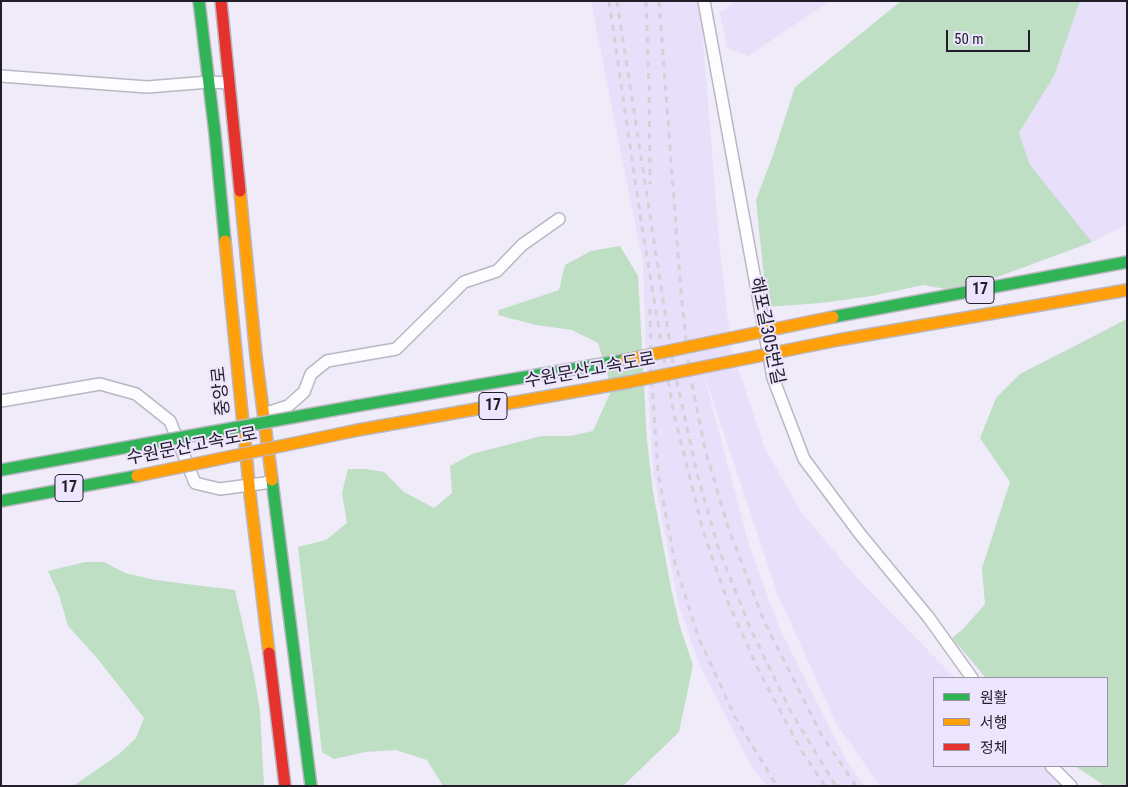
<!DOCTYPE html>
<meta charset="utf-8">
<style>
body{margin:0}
#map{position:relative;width:1128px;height:787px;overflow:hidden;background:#efebf8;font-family:"Roboto Condensed","Noto Sans KR",sans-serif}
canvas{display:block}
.frame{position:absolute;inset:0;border:2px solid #211e29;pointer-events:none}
.legend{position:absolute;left:933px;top:677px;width:175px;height:90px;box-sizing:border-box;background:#ede5fe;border:1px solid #9b95a9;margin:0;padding:6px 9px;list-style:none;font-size:15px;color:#211e29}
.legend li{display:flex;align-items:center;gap:10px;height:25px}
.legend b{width:25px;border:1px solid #9b95a9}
.scale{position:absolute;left:946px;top:30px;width:84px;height:22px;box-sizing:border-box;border:2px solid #211e29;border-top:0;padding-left:6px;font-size:15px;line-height:18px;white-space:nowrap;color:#211e29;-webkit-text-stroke:4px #ede5fe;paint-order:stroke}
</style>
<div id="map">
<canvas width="1128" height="787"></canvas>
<div class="frame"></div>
<ul class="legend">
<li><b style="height:6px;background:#30b455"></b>원활</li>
<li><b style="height:6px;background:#ff9f0a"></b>서행</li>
<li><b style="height:6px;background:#e5322d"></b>정체</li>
</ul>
<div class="scale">50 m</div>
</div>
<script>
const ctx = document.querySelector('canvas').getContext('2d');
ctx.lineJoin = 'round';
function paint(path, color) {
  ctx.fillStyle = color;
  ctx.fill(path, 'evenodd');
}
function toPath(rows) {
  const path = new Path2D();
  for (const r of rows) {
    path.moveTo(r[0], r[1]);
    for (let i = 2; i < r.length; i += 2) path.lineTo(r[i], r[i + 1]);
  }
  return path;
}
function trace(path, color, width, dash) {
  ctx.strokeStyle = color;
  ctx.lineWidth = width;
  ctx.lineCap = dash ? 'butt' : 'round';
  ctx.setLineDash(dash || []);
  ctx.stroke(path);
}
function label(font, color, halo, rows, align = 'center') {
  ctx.font = font + ' "Roboto Condensed","Noto Sans KR",sans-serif';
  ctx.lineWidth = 4;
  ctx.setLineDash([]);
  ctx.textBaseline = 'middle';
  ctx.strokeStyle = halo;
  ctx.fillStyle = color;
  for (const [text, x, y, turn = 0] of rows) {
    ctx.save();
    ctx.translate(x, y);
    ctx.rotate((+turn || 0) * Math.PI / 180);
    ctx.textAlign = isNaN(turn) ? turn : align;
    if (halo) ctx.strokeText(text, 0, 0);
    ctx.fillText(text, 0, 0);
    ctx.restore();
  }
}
paint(toPath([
 [591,1,700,1,719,241,731,347,765,449,802,513,855,576,955,678,934,678,934,766,1043,766,1063,786,880,786,836,723,778,595,702,368,749,545,778,625,847,762,865,786,767,786,750,764,699,664,678,602,653,471,646,349,643,263],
 [737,1,830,1,748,56,727,48,720,13],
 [1080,1,1127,1,1127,224,1092,242,1030,165,1019,133,1054,76]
]), '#e8dffa');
paint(toPath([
 [901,1,1080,1,1054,76,1019,133,1030,165,1092,242,992,279,946,289,923,285,872,296,821,303,767,307,756,200,773,155,795,87],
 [620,246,638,276,647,440,653,492,671,588,680,627,693,665,679,732,623,786,443,786,427,760,396,750,365,752,334,759,322,752,298,547,326,540,347,523,342,493,348,469,365,469,384,472,404,492,434,508,452,493,450,466,472,454,541,436,570,436,593,431,612,389,598,343,572,330,536,325,498,315,499,310,559,290,565,265,591,251],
 [1127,319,1127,786,1105,786,1075,766,1107,766,1107,678,986,678,952,638,964,628,985,604,982,568,1010,482,980,438,996,398,1020,374],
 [85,562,104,562,125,573,155,580,235,590,254,675,260,711,264,786,73,786,118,755,136,738,144,718,97,658,68,626,59,595,48,571]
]), '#bfdfc4');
const street = toPath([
 [704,1,773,378,804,459,860,534,929,618,972,678],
 [1,76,147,87,209,82,229,83],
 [1,401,100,384,136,394,170,421,195,483,220,489,272,482],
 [264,414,288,406,304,392,311,374,327,361,396,349,464,282,497,271,522,245,559,219],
 [1051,766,1071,786]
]);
const fast = toPath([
 [199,1,215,134,225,241],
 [833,317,1127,262],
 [356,406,625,360],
 [1,470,133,446],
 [272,480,311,786],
 [1,501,137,476]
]);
const slow = toPath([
 [240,191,256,356,272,480],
 [225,241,250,494,269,653],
 [838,340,1127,290],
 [358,430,629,382]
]);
const jam = toPath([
 [221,1,240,191],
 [269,653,285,786]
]);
trace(street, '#bab7c2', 14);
trace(fast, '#bab7c2', 14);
trace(slow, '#bab7c2', 14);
trace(jam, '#bab7c2', 14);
trace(street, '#fdfcfe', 11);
trace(fast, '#30b455', 11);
trace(slow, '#ff9f0a', 11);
trace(jam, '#e5322d', 11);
trace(toPath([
 [609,1,642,228,663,353,674,414,703,531,727,600,759,671,801,750,825,786],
 [617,1,673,364,697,473,718,547,751,630,791,712,836,786],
 [646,1,649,86,650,184],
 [659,1,681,292,689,369,705,449,728,527,764,621,821,734,856,786],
 [650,309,651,369,658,473,675,563,698,636,735,717,777,786]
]), '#d3d2d6', 3, [6, 6]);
const fastBridge = toPath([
 [133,446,356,406]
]);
const slowBridge = toPath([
 [625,360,833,317],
 [629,382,838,340],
 [137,476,358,430]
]);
trace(fastBridge, '#bab7c2', 14, []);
trace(slowBridge, '#bab7c2', 14, []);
trace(fastBridge, '#30b455', 11);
trace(slowBridge, '#ff9f0a', 11);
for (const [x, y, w] of [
 [980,290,28],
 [493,406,28],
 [69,488,28]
]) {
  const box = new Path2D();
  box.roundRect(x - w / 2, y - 13.5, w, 27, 4);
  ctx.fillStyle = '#ede5fe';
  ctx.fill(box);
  trace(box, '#211e29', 1);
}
label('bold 16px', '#211e29', null, [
 ["17",980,290],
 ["17",493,406],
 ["17",69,488]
]);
label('18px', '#211e29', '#ede5fe', [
 ["해포길305번길",766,331,78],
 ["수원문산고속도로",590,371,-10],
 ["중앙로",222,391,-96],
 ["수원문산고속도로",192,447,-11]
]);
</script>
